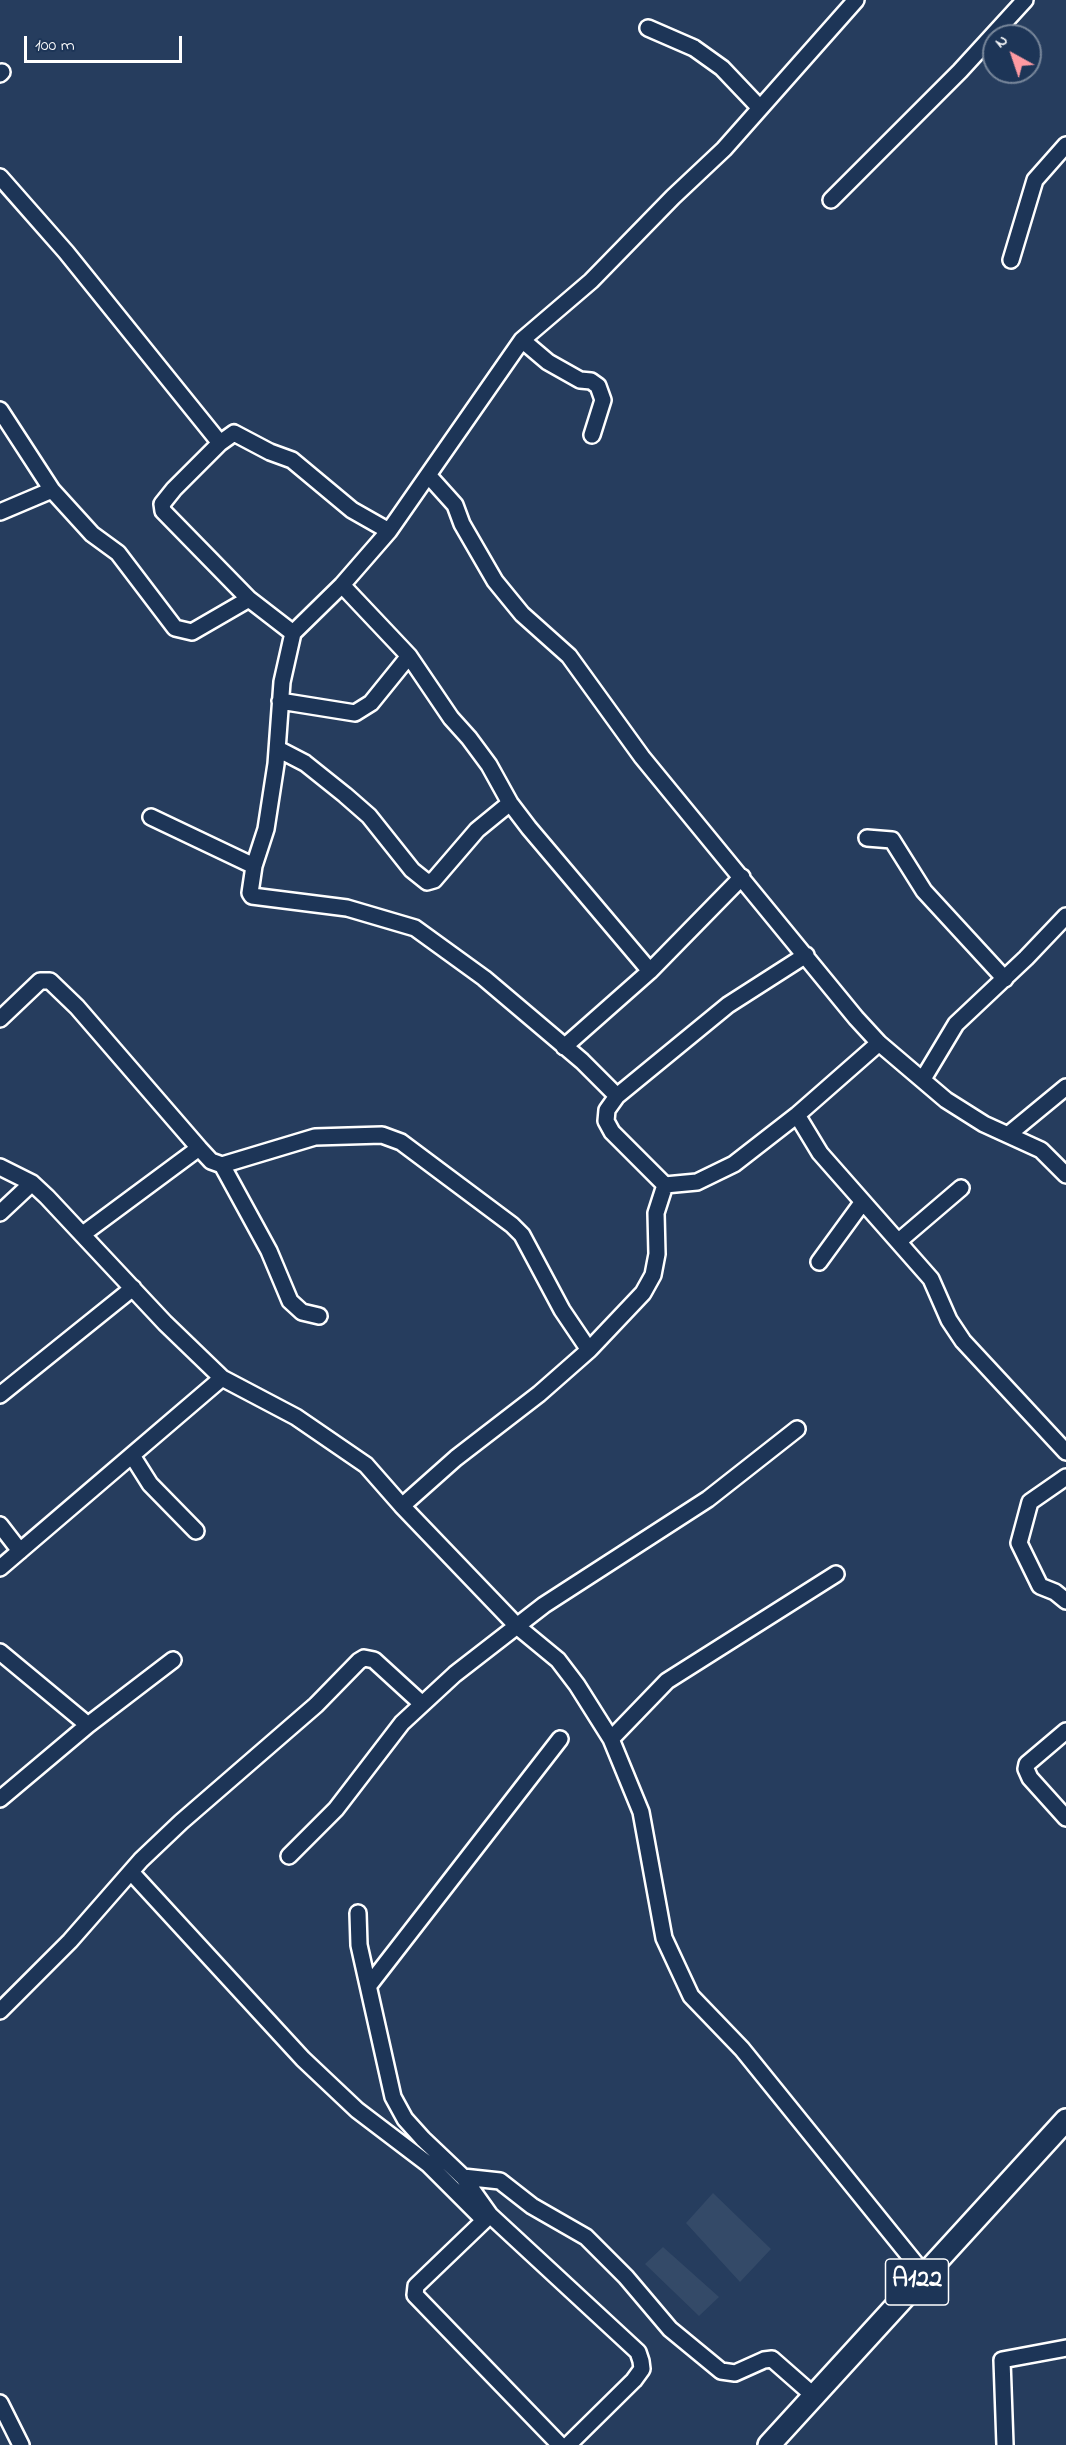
<!DOCTYPE html>
<style>
body{margin:0}
#map{position:relative;width:1066px;height:2445px;overflow:hidden;background:#263d5e;font-family:"Indie Flower",sans-serif}
canvas{display:block}
.north{position:absolute;left:982px;top:24px;width:60px;height:60px;box-sizing:border-box;background:#1d3557;border:2px solid #77869a;border-radius:50%;rotate:320deg;font-size:16px;font-weight:700;line-height:24px;text-align:center;color:#fff}
.north::after{content:'';display:block;margin:auto;width:21px;height:27px;background:#ff9aa2;clip-path:polygon(50% 0,100% 100%,50% 72%,0 100%)}
.scale{position:absolute;left:24px;top:36px;width:158px;height:27px;box-sizing:border-box;border:3px solid #fff;border-top:0;padding-left:8px;font-size:18px;line-height:21px;white-space:nowrap;color:#fff;-webkit-text-stroke:4px #1d3557;paint-order:stroke}
</style>
<div id="map">
<canvas width="1066" height="2445"></canvas>
<div class="north">N</div>
<div class="scale">100 m</div>
</div>
<script>
const ctx = document.querySelector('canvas').getContext('2d');
ctx.lineJoin = 'round';
function paint(path, color) {
  ctx.fillStyle = color;
  ctx.fill(path, 'evenodd');
}
function toPath(rows) {
  const path = new Path2D();
  for (const r of rows) {
    path.moveTo(r[0], r[1]);
    for (let i = 2; i < r.length; i += 2) path.lineTo(r[i], r[i + 1]);
  }
  return path;
}
function trace(path, color, width, dash) {
  ctx.strokeStyle = color;
  ctx.lineWidth = width;
  ctx.lineCap = dash ? 'butt' : 'round';
  ctx.setLineDash(dash || []);
  ctx.stroke(path);
}
function label(font, color, halo, rows, align = 'center') {
  ctx.font = font + ' "Indie Flower",sans-serif';
  ctx.lineWidth = 5;
  ctx.setLineDash([]);
  ctx.textBaseline = 'middle';
  ctx.strokeStyle = halo;
  ctx.fillStyle = color;
  for (const [text, x, y, turn = 0] of rows) {
    ctx.save();
    ctx.translate(x, y);
    ctx.rotate((+turn || 0) * Math.PI / 180);
    ctx.textAlign = isNaN(turn) ? turn : align;
    if (halo) ctx.strokeText(text, 0, 0);
    ctx.fillText(text, 0, 0);
    ctx.restore();
  }
}
paint(toPath([
 [713,2193,771,2249,740,2282,686,2223],
 [663,2247,719,2297,699,2316,645,2264]
]), '#344a68');
const minor = toPath([
 [648,28,694,48,722,68,760,108],
 [0,74,2,72],
 [0,177,66,252,220,443,174,489,162,504,163,511,249,599,293,633],
 [831,200,960,71,1025,0],
 [1011,260,1035,180,1066,145],
 [522,340,548,362,580,380,591,381,598,386,603,400,592,435],
 [0,410,52,490,92,534,118,553,175,628,192,632,249,599],
 [220,443,234,433,270,452,292,460,352,510,389,531],
 [428,475,455,505,462,524,495,581,522,614,569,656,642,757,856,1018,879,1043,946,1100,984,1124,1041,1150,1066,1175],
 [0,512,52,490],
 [342,585,409,656,451,718,469,738,489,765,510,803,529,828,650,971],
 [280,701,355,713,371,703,409,656],
 [278,749,305,763,345,795,369,816,412,870,427,882,434,880,477,830,510,803],
 [151,817,254,866],
 [867,838,892,840,924,891,1005,979],
 [0,1019,40,981,50,981,77,1007,199,1148],
 [564,1047,650,971,742,877],
 [923,1079,956,1024,1026,958,1066,916],
 [617,1096,582,1061,484,978,415,928,347,908,252,896,250,893,254,866,266,829,276,764,282,682,293,633,342,585,389,531,522,340,591,281,673,197,724,149,856,0],
 [797,1115,820,1153,931,1279,949,1320,963,1341,1066,1452],
 [1009,1134,1066,1087],
 [222,1165,269,1251,290,1301,302,1312,319,1316],
 [0,1167,32,1183,47,1197,165,1323,222,1378,296,1417,366,1465,402,1506,518,1627,558,1660,577,1685,611,1739,641,1812,664,1938,691,1996,742,2049,924,2274],
 [665,1185,612,1132,606,1121,607,1110,617,1096,728,1005,806,955],
 [0,1213,32,1183],
 [83,1234,199,1148,211,1161,222,1165,315,1137,382,1135,401,1142,512,1225,522,1235,562,1310,589,1350],
 [899,1241,961,1188],
 [819,1262,862,1203],
 [0,1395,133,1288],
 [133,1457,150,1484,196,1531],
 [1066,1477,1030,1502,1019,1543,1040,1586,1055,1592,1066,1601],
 [402,1506,456,1458,539,1394,589,1350,643,1293,653,1275,657,1254,656,1213,665,1185,697,1182,734,1164,797,1115,879,1043],
 [0,1525,20,1551],
 [0,1568,222,1378],
 [0,1652,88,1725],
 [1066,1731,1027,1764,1026,1769,1030,1778,1066,1818],
 [611,1739,667,1681,836,1574],
 [0,1799,88,1725,173,1660],
 [289,1856,336,1809,402,1723,455,1674,544,1605,708,1499,797,1429],
 [131,1872,303,2059,357,2110,428,2164,484,2220],
 [358,1913,359,1945,393,2097,405,2119,423,2139,463,2177,500,2181,532,2206,586,2237,626,2277,670,2329,721,2371,735,2373,764,2360,772,2359,813,2395],
 [370,1984,560,1739],
 [0,2011,70,1941,141,1860,181,1822,316,1705,359,1661,364,1658,374,1660,421,1703],
 [463,2177,490,2215,638,2352,641,2361,642,2369,634,2380,568,2445],
 [490,2215,416,2286,415,2295,560,2445],
 [0,2403,21,2445],
 [1005,2445,1002,2360,1066,2348]
]);
const highway = toPath([
 [769,2445,1066,2120]
]);
trace(minor, '#fff', 20);
trace(highway, '#fff', 26);
trace(minor, '#1d3557', 15);
trace(highway, '#1d3557', 21);
for (const [x, y, w] of [
 [917,2282,63]
]) {
  const box = new Path2D();
  box.roundRect(x - w / 2, y - 23, w, 46, 4.5);
  ctx.fillStyle = '#1d3557';
  ctx.fill(box);
  trace(box, '#fff', 1.5);
}
label('bold 26px', '#fff', null, [
 ["A122",917,2282]
]);
</script>
